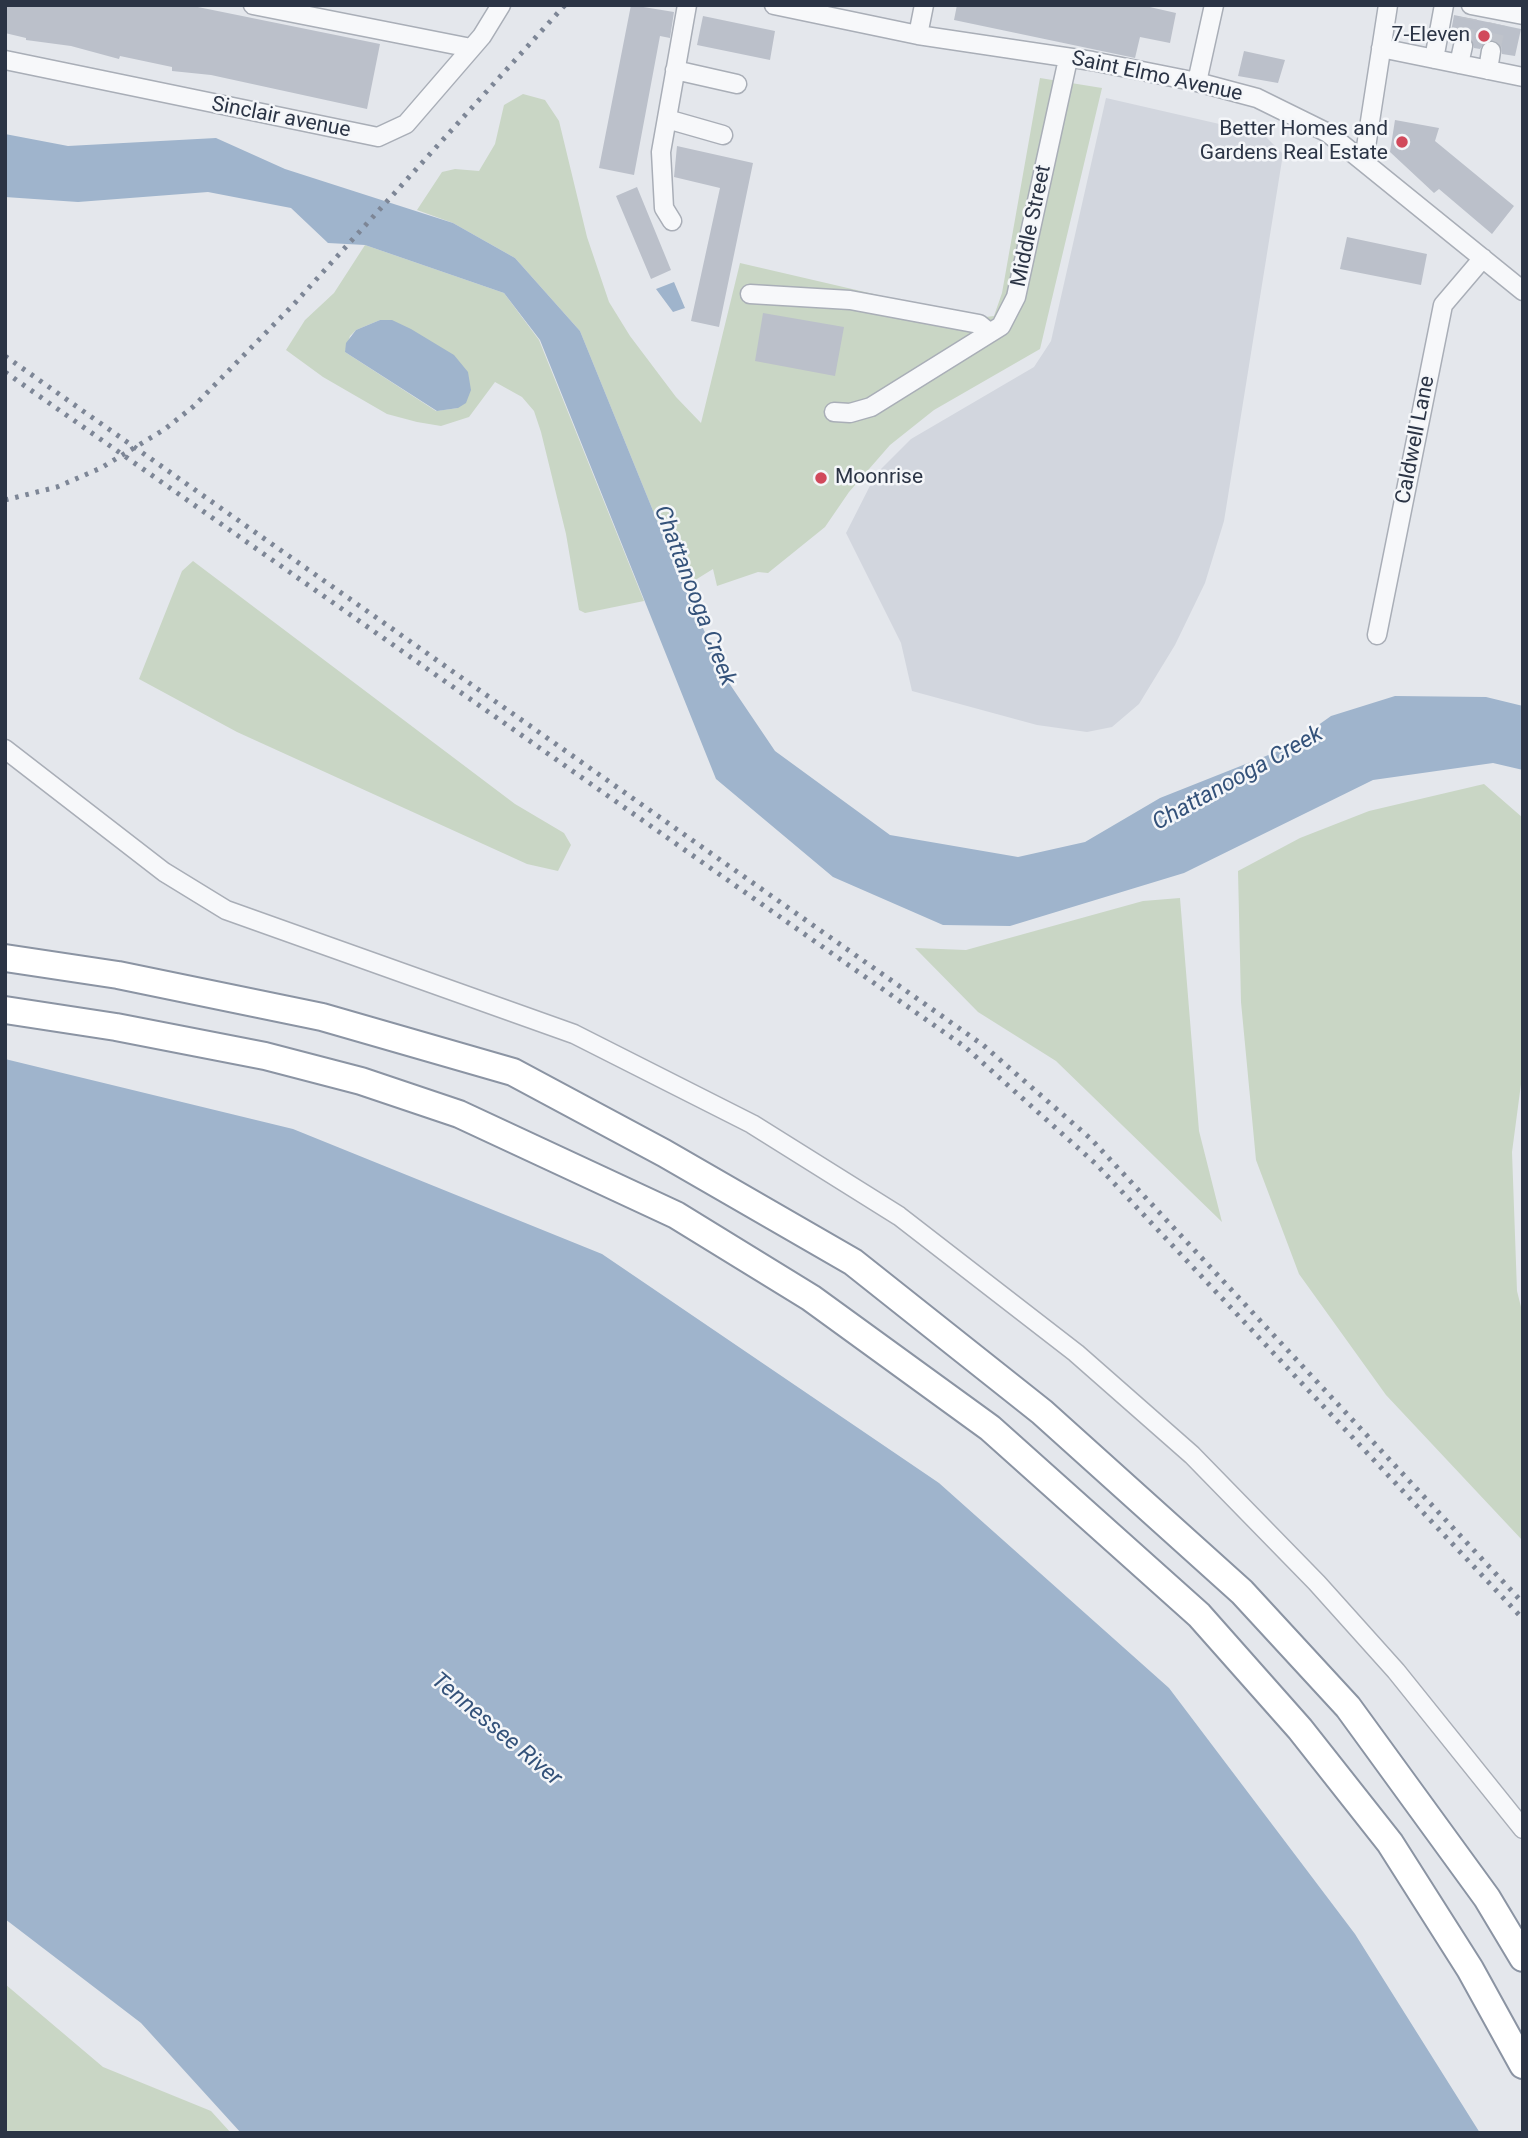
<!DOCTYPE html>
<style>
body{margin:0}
#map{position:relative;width:1528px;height:2138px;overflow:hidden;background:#e4e7ec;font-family:Roboto,sans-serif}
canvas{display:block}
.frame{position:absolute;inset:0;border:7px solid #2b3445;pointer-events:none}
</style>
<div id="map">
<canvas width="1528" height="2138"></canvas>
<div class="frame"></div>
</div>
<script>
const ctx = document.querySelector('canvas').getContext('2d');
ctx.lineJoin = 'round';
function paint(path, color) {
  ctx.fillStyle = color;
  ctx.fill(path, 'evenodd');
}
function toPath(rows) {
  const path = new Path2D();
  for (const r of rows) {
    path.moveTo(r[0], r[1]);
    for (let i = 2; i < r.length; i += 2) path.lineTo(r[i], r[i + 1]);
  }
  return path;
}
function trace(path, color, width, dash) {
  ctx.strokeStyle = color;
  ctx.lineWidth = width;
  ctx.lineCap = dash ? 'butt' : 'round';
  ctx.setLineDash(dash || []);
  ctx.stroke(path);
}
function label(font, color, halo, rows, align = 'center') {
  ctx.font = font + ' Roboto,sans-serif';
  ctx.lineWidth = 5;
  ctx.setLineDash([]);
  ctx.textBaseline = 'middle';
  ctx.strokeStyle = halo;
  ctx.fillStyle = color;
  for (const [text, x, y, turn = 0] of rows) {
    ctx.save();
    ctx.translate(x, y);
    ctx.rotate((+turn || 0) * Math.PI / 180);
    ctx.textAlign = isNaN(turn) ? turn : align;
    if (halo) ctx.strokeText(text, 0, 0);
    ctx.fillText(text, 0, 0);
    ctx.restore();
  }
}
paint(toPath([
 [1106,98,1263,134,1283,154,1224,521,1205,583,1175,645,1139,704,1112,727,1087,732,1037,725,912,691,901,643,846,533,876,474,911,439,1034,367,1051,341]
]), '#d2d6de');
paint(toPath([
 [1040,78,1102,88,1040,349,934,410,890,445,849,492,825,527,768,573,758,572,717,586,713,569,684,587,580,331,515,258,453,223,417,210,442,172,455,169,479,171,495,144,504,105,523,94,545,100,559,121,587,237,609,302,630,336,676,397,701,423,740,263,977,318,994,316,1002,293],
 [365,245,504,293,539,340,644,601,585,613,579,610,566,534,541,432,534,411,522,397,495,382,469,417,441,426,417,422,387,414,323,377,286,350,305,320,334,293],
 [380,320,458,408,436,411,345,352,350,336,356,330],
 [193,561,515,804,564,833,571,845,558,871,527,864,237,732,139,679,182,571],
 [1484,784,1523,818,1523,1069,1512,1152,1517,1291,1523,1315,1523,1541,1386,1395,1299,1274,1256,1160,1241,1002,1238,871,1300,838,1369,811],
 [1180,898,1199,1131,1222,1222,1056,1061,978,1012,915,948,966,950,1143,901],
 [5,1984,103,2067,211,2111,231,2133,5,2133]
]), '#c9d6c5');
paint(toPath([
 [5,134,68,146,216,138,285,169,453,223,515,258,580,331,684,587,727,680,775,751,890,835,1018,857,1085,842,1160,798,1286,748,1331,716,1395,696,1486,697,1523,706,1523,770,1493,763,1373,780,1184,873,1010,926,943,925,833,877,716,779,540,340,504,293,365,245,328,243,291,208,208,192,78,202,5,197],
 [674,282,685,308,673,312,656,289],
 [380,320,392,320,411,329,454,355,468,372,471,390,466,403,458,408,437,411,345,352,346,343,356,330],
 [5,1059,293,1129,602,1254,939,1483,1169,1688,1355,1934,1480,2133,241,2133,141,2023,5,1919]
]), '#9fb4cc');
paint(toPath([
 [5,5,188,5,380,44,367,109,211,75,172,71,172,67,120,56,119,59,71,46,26,40,26,38,5,33],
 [631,5,674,12,670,38,660,36,634,175,599,168],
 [957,5,1141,5,1176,13,1170,43,1140,37,1135,58,954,20],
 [1454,15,1521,29,1515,56,1502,54,1501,46,1493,40,1486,41,1480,49,1474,48,1471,38,1465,35,1449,43],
 [703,16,775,31,770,60,697,45],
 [1244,51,1285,60,1278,83,1238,76],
 [1395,120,1439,128,1435,141,1514,206,1492,234,1439,189,1434,193,1390,152],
 [677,146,753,163,719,327,691,321,720,188,674,177],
 [637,187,671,270,651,279,616,196],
 [1347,237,1427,254,1421,285,1340,269],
 [763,313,844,327,835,376,755,361]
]), '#bbc0ca');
trace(toPath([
 [1463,46,1468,18],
 [1491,51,1497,24]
]), '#bfc3cb', 18, [18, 9]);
const minor = toPath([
 [253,5,471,48],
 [774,5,918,35,1092,61,1197,82,1257,98,1328,133,1523,291],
 [1471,5,1523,15],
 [918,35,924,5],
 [1381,48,1523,77],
 [1434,59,1444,5],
 [5,60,378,137,406,124,482,36,501,5],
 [1459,64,1463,46],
 [675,70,737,84],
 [1488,70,1491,51],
 [1197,82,1214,5],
 [667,119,723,135],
 [1364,160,1388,5],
 [672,221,664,208,661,152,687,5],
 [750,294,850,300,979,324,990,333],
 [834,412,850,413,871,407,1001,326,1016,297,1068,59],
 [1377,635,1443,305,1483,258],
 [5,749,164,872,226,910,574,1034,752,1124,899,1216,1076,1353,1192,1455,1317,1583,1396,1671,1523,1829]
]);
const highway = toPath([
 [5,958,118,975,322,1017,513,1072,664,1153,853,1262,1042,1412,1242,1592,1348,1707,1487,1898,1523,1958],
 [5,1010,116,1027,265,1056,361,1081,459,1114,676,1215,811,1298,990,1428,1199,1615,1300,1729,1390,1843,1470,1969,1523,2065]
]);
trace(minor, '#a9aeb7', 21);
trace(highway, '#8b94a3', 30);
trace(minor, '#f7f8fa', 18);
trace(highway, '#fff', 26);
trace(toPath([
 [5,356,983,1045,1091,1139,1523,1603],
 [5,372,965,1047,1096,1164,1523,1619],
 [5,500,57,487,101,468,165,429,194,406,294,304,565,5]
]), '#7d8696', 5, [3.5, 7]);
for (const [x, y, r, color] of [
 [1484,36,7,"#d1495b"],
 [1402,142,7,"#d1495b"],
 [821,478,7,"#d1495b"]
]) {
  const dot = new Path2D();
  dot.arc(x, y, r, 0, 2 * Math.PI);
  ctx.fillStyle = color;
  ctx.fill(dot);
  trace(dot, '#f4f6f9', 2.5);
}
label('21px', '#2b3445', '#f4f6f9', [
 ["7-Eleven",1470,36],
 ["Better Homes and",1388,130],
 ["Gardens Real Estate",1388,154],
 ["Moonrise",835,478,"left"]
], 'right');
label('21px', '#2b3445', '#f4f6f9', [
 ["Saint Elmo Avenue",1157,77,12],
 ["Sinclair avenue",281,118,11],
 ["Middle Street",1032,226,-78],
 ["Caldwell Lane",1416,440,-79]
]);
label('italic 23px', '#34527a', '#f4f6f9', [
 ["Chattanooga Creek",694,596,69],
 ["Chattanooga Creek",1238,779,-29],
 ["Tennessee River",496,1730,40]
]);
</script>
